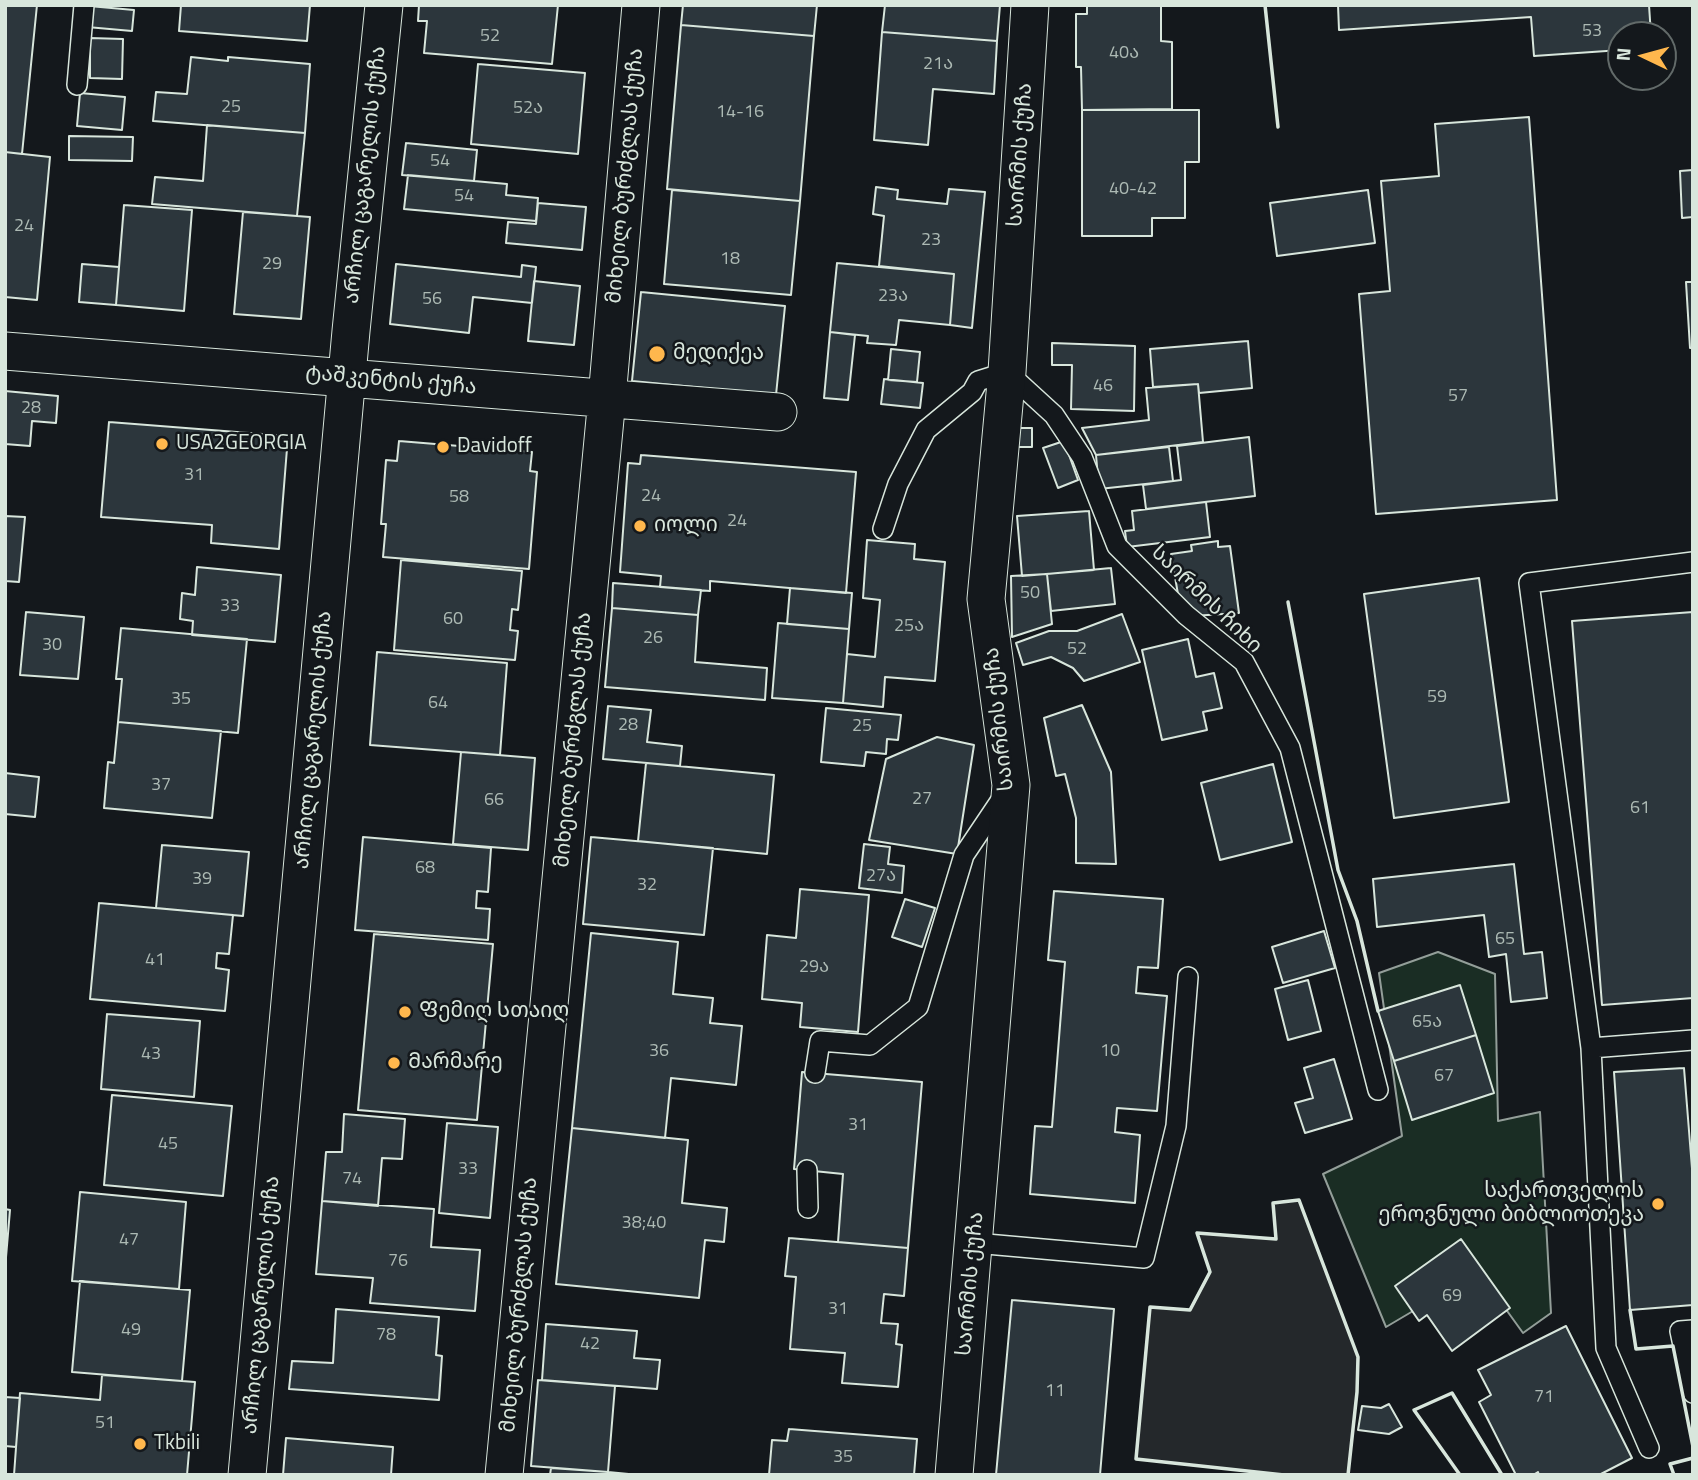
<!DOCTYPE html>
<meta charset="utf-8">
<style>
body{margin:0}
#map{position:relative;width:1698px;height:1480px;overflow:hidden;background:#14181c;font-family:"Titillium Web",sans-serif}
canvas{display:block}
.frame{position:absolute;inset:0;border:7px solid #d8e6dc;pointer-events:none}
.north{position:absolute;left:1607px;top:21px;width:70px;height:70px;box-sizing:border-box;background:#14181c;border:2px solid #626a69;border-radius:50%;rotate:275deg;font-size:19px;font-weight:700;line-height:28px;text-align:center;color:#d8e6dc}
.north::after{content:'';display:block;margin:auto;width:24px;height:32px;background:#ffb74d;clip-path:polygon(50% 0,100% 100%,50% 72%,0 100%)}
</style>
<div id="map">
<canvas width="1698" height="1480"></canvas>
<div class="frame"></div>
<div class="north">N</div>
</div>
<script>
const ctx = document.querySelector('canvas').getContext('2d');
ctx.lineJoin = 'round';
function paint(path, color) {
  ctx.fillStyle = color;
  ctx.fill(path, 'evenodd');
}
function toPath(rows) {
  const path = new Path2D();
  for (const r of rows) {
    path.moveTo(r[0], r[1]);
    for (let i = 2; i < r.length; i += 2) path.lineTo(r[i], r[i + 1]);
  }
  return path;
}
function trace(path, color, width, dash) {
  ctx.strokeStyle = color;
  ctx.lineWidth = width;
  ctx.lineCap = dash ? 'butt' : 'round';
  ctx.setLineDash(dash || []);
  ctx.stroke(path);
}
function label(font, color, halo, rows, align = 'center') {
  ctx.font = font + ' "Titillium Web","Noto Sans Georgian",sans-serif';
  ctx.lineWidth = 5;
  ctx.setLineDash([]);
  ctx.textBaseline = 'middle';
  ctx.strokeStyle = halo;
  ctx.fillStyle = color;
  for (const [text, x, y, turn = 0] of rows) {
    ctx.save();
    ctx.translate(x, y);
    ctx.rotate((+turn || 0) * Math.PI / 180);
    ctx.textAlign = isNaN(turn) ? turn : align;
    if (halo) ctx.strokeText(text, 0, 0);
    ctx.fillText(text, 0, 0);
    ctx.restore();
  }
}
const green = toPath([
 [1438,952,1495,974,1498,1121,1540,1112,1551,1313,1523,1333,1479,1272,1386,1327,1323,1174,1402,1136,1379,973,1438,952]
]);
paint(green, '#1a2d24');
trace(green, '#939e99', 2);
const parking = toPath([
 [1299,1200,1358,1357,1357,1392,1348,1475,1284,1475,1136,1459,1150,1307,1190,1310,1210,1272,1197,1233,1276,1239,1273,1203,1299,1200]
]);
paint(parking, '#24282b');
trace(parking, '#939e99', 2);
const building = toPath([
 [5,5,37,5,22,154,5,152,5,5],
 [181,5,310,5,307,41,179,31,181,5],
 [419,5,558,5,552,64,424,53,427,21,418,21,419,5],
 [683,5,817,5,814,36,681,25,683,5],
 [885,5,1000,5,997,41,882,32,885,5],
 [1087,5,1161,5,1161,41,1172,42,1172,109,1082,110,1081,67,1076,67,1076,14,1087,14,1087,5],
 [1338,5,1649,5,1651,35,1621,35,1621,50,1534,56,1531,17,1339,30,1338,5],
 [89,6,134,10,132,31,87,27,89,6],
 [681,25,814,36,800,201,667,189,681,25],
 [882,32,997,41,994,94,933,89,928,145,874,140,882,32],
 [90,38,123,39,122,79,90,78,90,38],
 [191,57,228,61,228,57,310,64,305,133,153,121,156,92,187,94,191,57],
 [478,64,585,73,578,154,471,144,478,64],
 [80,93,125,97,122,130,77,126,80,93],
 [1082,110,1199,110,1199,162,1185,162,1185,218,1152,218,1152,236,1082,236,1082,110],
 [1529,117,1557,500,1376,514,1359,294,1390,291,1381,181,1439,176,1435,124,1529,117],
 [207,125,305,133,297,216,152,204,155,177,203,181,207,125],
 [69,136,133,137,132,161,69,160,69,136],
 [406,143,477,150,474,181,402,175,406,143],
 [5,152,50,157,37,300,5,297,5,152],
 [1693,170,1693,217,1682,218,1680,171,1693,170],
 [408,175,507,184,506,195,538,198,536,221,404,209,408,175],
 [876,187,898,190,897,199,947,204,949,189,985,192,972,328,950,325,954,274,879,266,884,216,873,214,876,187],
 [672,190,800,201,791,295,664,284,672,190],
 [1368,190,1375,243,1277,256,1270,203,1368,190],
 [538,203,586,207,582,250,506,243,508,222,536,224,538,203],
 [124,205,192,210,184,311,116,305,124,205],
 [243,212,310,217,301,319,234,314,243,212],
 [837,263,954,274,950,325,899,320,896,345,867,343,868,336,830,332,837,263],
 [82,264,119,267,116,305,79,302,82,264],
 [396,264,521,277,522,265,536,267,532,303,473,297,469,333,390,324,396,264],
 [534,281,580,286,574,345,528,341,534,281],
 [1686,282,1693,282,1693,348,1690,348,1686,282],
 [641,292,785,306,776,395,632,381,641,292],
 [830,332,855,335,848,400,824,398,830,332],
 [1248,341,1252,388,1199,393,1198,384,1153,387,1150,349,1248,341],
 [1052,343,1135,346,1134,411,1071,409,1072,365,1052,365,1052,343],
 [891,349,920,352,917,382,888,380,891,349],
 [884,379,923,383,920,408,881,404,884,379],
 [1198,384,1203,442,1096,455,1082,428,1149,420,1146,388,1198,384],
 [5,391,58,396,56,423,32,421,30,446,5,444,5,391],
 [109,422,288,436,279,549,211,543,212,525,101,517,109,422],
 [1019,428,1032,428,1032,447,1018,447,1019,428],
 [1249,437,1255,496,1146,509,1143,485,1181,480,1177,446,1249,437],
 [399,441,532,452,530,471,537,472,529,569,383,557,386,524,381,524,386,460,397,461,399,441],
 [1064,441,1078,480,1058,488,1043,448,1064,441],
 [1169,447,1173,481,1099,489,1096,455,1169,447],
 [641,455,856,472,846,593,710,581,710,591,660,587,661,576,620,572,628,463,640,464,641,455],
 [1206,502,1210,537,1127,547,1125,531,1134,530,1132,511,1206,502],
 [1089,511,1094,570,1022,576,1017,516,1089,511],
 [5,516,25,517,19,582,5,581,5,516],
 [867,540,915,544,914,559,945,562,935,681,885,677,883,707,843,703,847,654,875,657,880,600,863,598,867,540],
 [1218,541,1218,547,1230,546,1239,613,1192,616,1179,600,1171,554,1192,551,1191,545,1218,541],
 [401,560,522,571,518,610,512,609,510,630,518,631,515,660,394,650,401,560],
 [197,567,281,575,275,642,192,635,193,621,180,619,182,593,195,595,197,567],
 [1111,568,1115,604,1051,611,1047,574,1111,568],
 [1047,574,1052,624,1012,637,1011,576,1047,574],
 [1479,578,1509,802,1394,818,1364,594,1479,578],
 [613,583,701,590,698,615,612,608,613,583],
 [790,588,852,593,849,629,787,624,790,588],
 [612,608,698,615,695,662,767,668,765,700,605,687,612,608],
 [26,612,84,617,78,679,20,675,26,612],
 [1693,612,1693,998,1602,1005,1572,621,1693,612],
 [1122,614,1140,662,1084,681,1073,668,1051,657,1023,665,1016,643,1049,631,1077,631,1122,614],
 [778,623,849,629,843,703,772,698,778,623],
 [121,628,247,639,238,733,118,722,122,679,116,679,121,628],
 [1188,639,1196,677,1214,673,1222,708,1203,712,1207,730,1162,740,1142,650,1188,639],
 [377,652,507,663,500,755,370,745,377,652],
 [1082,705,1111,772,1116,864,1076,863,1076,818,1065,774,1056,776,1044,718,1082,705],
 [608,706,651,710,647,742,682,746,680,766,603,759,608,706],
 [826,708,901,715,898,740,887,739,886,754,866,752,864,766,821,762,826,708],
 [118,722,221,731,212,818,104,808,108,762,114,763,118,722],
 [937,737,974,745,957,854,869,840,886,759,937,737],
 [461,752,535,758,528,850,453,844,461,752],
 [646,763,774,775,767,854,638,841,646,763],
 [1273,764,1292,842,1220,860,1201,783,1273,764],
 [5,773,39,777,35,817,5,814,5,773],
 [363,837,491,848,488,892,477,891,476,908,490,909,488,940,355,930,363,837],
 [591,837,713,848,704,935,583,924,591,837],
 [864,844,890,847,888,864,904,866,902,893,859,888,864,844],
 [162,845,249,852,243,916,156,908,162,845],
 [1514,864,1524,954,1542,952,1547,998,1511,1002,1506,954,1489,957,1484,915,1377,927,1373,879,1514,864],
 [800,889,869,895,858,1032,800,1027,802,1003,762,999,767,935,796,938,800,889],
 [1054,891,1163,899,1158,968,1138,967,1136,993,1167,996,1157,1111,1117,1108,1115,1132,1140,1135,1135,1203,1030,1194,1035,1126,1052,1127,1065,962,1048,960,1054,891],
 [905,899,935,908,922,947,892,937,905,899],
 [99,903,233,915,229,954,217,953,216,968,229,970,225,1011,90,999,99,903],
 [1324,931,1335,968,1283,983,1272,947,1324,931],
 [591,933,678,942,673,994,713,998,710,1023,742,1026,736,1085,671,1078,665,1138,572,1128,591,933],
 [374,934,493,944,477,1120,358,1110,374,934],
 [1308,980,1321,1031,1288,1040,1275,989,1308,980],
 [1460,985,1476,1035,1394,1061,1378,1011,1460,985],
 [107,1014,200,1021,194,1097,101,1089,107,1014],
 [1476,1035,1494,1093,1412,1120,1394,1061,1476,1035],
 [1334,1059,1352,1119,1305,1133,1295,1103,1313,1098,1304,1068,1334,1059],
 [1684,1068,1693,1181,1693,1305,1630,1310,1614,1072,1684,1068],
 [802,1072,922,1082,908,1248,838,1242,843,1174,794,1169,802,1072],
 [112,1095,232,1106,223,1196,104,1185,112,1095],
 [344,1114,405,1119,402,1159,382,1158,378,1206,322,1201,326,1152,342,1152,344,1114],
 [447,1123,498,1127,490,1218,439,1213,447,1123],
 [572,1128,688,1140,682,1203,727,1208,724,1242,705,1240,699,1298,556,1284,572,1128],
 [80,1192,186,1202,179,1289,72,1281,80,1192],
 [322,1201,434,1209,431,1247,480,1250,475,1311,370,1303,373,1278,316,1274,322,1201],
 [5,1209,10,1210,5,1269,5,1209],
 [789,1238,908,1248,904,1296,884,1294,881,1323,898,1324,896,1344,902,1345,898,1387,842,1383,845,1353,790,1349,796,1277,785,1276,789,1238],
 [1461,1239,1510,1308,1452,1351,1427,1315,1419,1321,1395,1286,1461,1239],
 [80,1281,190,1290,182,1381,72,1372,80,1281],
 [1012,1300,1114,1309,1100,1475,996,1475,1012,1300],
 [336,1309,439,1317,436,1355,442,1356,439,1400,289,1389,292,1361,333,1363,336,1309],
 [546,1324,637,1331,634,1358,660,1360,657,1389,542,1380,546,1324],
 [1566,1326,1632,1458,1599,1475,1539,1475,1538,1472,1533,1475,1516,1475,1479,1402,1491,1395,1478,1370,1566,1326],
 [102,1375,195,1382,187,1475,14,1475,20,1393,100,1400,102,1375],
 [538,1380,615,1386,608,1472,531,1466,538,1380],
 [5,1397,20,1398,16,1447,5,1446,5,1397],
 [1389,1404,1402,1427,1389,1434,1358,1430,1362,1406,1381,1408,1389,1404],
 [789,1429,917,1439,914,1475,769,1475,772,1440,787,1441,789,1429],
 [286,1438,393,1447,391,1475,283,1475,286,1438],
 [551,1468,608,1472,639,1475,550,1475,551,1468]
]);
paint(building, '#2c363c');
trace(building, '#d8e6dc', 2);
const lane = toPath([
 [77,85,84,5],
 [883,529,898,484,926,430,972,392,978,381,1007,372,1054,415,1082,457,1117,546,1186,615,1244,662,1290,748,1378,1090],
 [1591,1048,1529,583,1693,562],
 [815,1073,820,1041,870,1045,918,1007,964,855,1005,794],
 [807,1170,808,1208],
 [975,1243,1144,1258,1176,1126,1188,977],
 [1693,1330,1680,1331,1693,1393],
 [1649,1448,1606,1348,1591,1048,1693,1040]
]);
const street = toPath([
 [5,351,778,412],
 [247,1475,351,331,384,5],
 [504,1475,607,398,641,5],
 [954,1475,1011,785,986,599,1007,372,1030,5]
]);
trace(lane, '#d8e6dc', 22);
trace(street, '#d8e6dc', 39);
trace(lane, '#14181c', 19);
trace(street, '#14181c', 37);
trace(toPath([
 [1265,5,1278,127],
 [1288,602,1338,870,1357,921,1378,1011],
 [1630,1310,1636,1349,1673,1346,1693,1447],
 [1284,1475,1136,1459,1150,1307,1190,1310,1210,1272,1197,1233,1276,1239,1273,1203,1299,1200,1358,1357,1357,1392,1348,1475],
 [1460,1475,1414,1410,1452,1393,1502,1475],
 [1674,1475,1670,1464,1693,1458]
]), '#d8e6dc', 3.5);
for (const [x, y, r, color] of [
 [657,354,9,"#ffb74d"],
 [162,444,7,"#ffb74d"],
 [443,447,7,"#ffb74d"],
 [640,526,7,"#ffb74d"],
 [405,1012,7,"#ffb74d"],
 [394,1063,7,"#ffb74d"],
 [1658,1204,7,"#ffb74d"],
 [140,1444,7,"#ffb74d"]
]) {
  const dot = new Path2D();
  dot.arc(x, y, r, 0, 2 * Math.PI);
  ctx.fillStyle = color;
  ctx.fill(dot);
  trace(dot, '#14181c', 2.5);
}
label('18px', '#adbab4', null, [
 ["53",1592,32],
 ["52",490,37],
 ["40ა",1124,54],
 ["21ა",938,65],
 ["25",231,108],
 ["52ა",528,109],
 ["14-16",740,113],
 ["54",440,162],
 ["40-42",1133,190],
 ["54",464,197],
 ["24",24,227],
 ["23",931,241],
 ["18",730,260],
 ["29",272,265],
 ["23ა",893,297],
 ["56",432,300],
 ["46",1103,387],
 ["57",1458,397],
 ["28",31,409],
 ["31",194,476],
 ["24",651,497],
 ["58",459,498],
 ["24",737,522],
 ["50",1030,594],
 ["33",230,607],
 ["60",453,620],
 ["25ა",909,627],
 ["26",653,639],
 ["30",52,646],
 ["52",1077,650],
 ["59",1437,698],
 ["35",181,700],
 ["64",438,704],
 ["28",628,726],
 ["25",862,727],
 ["37",161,786],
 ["27",922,800],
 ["66",494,801],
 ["61",1640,809],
 ["68",425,869],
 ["27ა",881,877],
 ["39",202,880],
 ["32",647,886],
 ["65",1505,940],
 ["41",155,961],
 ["29ა",814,968],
 ["65ა",1427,1023],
 ["36",659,1052],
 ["10",1110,1052],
 ["43",151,1055],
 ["67",1444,1077],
 ["31",858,1126],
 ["45",168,1145],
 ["33",468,1170],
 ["74",352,1180],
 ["38;40",644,1224],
 ["47",129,1241],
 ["76",398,1262],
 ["69",1452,1297],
 ["31",838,1310],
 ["49",131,1331],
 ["78",386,1336],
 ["42",590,1345],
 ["11",1055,1392],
 ["71",1544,1398],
 ["51",105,1424],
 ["35",843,1458]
]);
label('21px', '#d8e6dc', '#14181c', [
 ["საირმის ქუჩა",1021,155,-86],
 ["არჩილ ცაგარელის ქუჩა",366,175,-84],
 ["მიხეილ ბურძგლას ქუჩა",626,176,-85],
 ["ტაშკენტის ქუჩა",391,381,5],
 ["საირმის ჩიხი",1206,600,44],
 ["საირმის ქუჩა",1000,719,-96],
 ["არჩილ ცაგარელის ქუჩა",314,740,-85],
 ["მიხეილ ბურძგლას ქუჩა",574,740,-85],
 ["საირმის ქუჩა",971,1284,-85],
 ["არჩილ ცაგარელის ქუჩა",262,1305,-85],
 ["მიხეილ ბურძგლას ქუჩა",520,1305,-85]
]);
label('21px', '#d8e6dc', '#14181c', [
 ["მედიქეა",673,354],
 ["USA2GEORGIA",176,444],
 ["Davidoff",457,447],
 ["იოლი",654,526],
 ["Ფემიღ Სთაიღ",419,1012],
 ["Მარმარე",408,1063],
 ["საქართველოს",1644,1192,"right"],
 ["ეროვნული ბიბლიოთეკა",1644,1216,"right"],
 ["Tkbili",154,1444]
], 'left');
</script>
